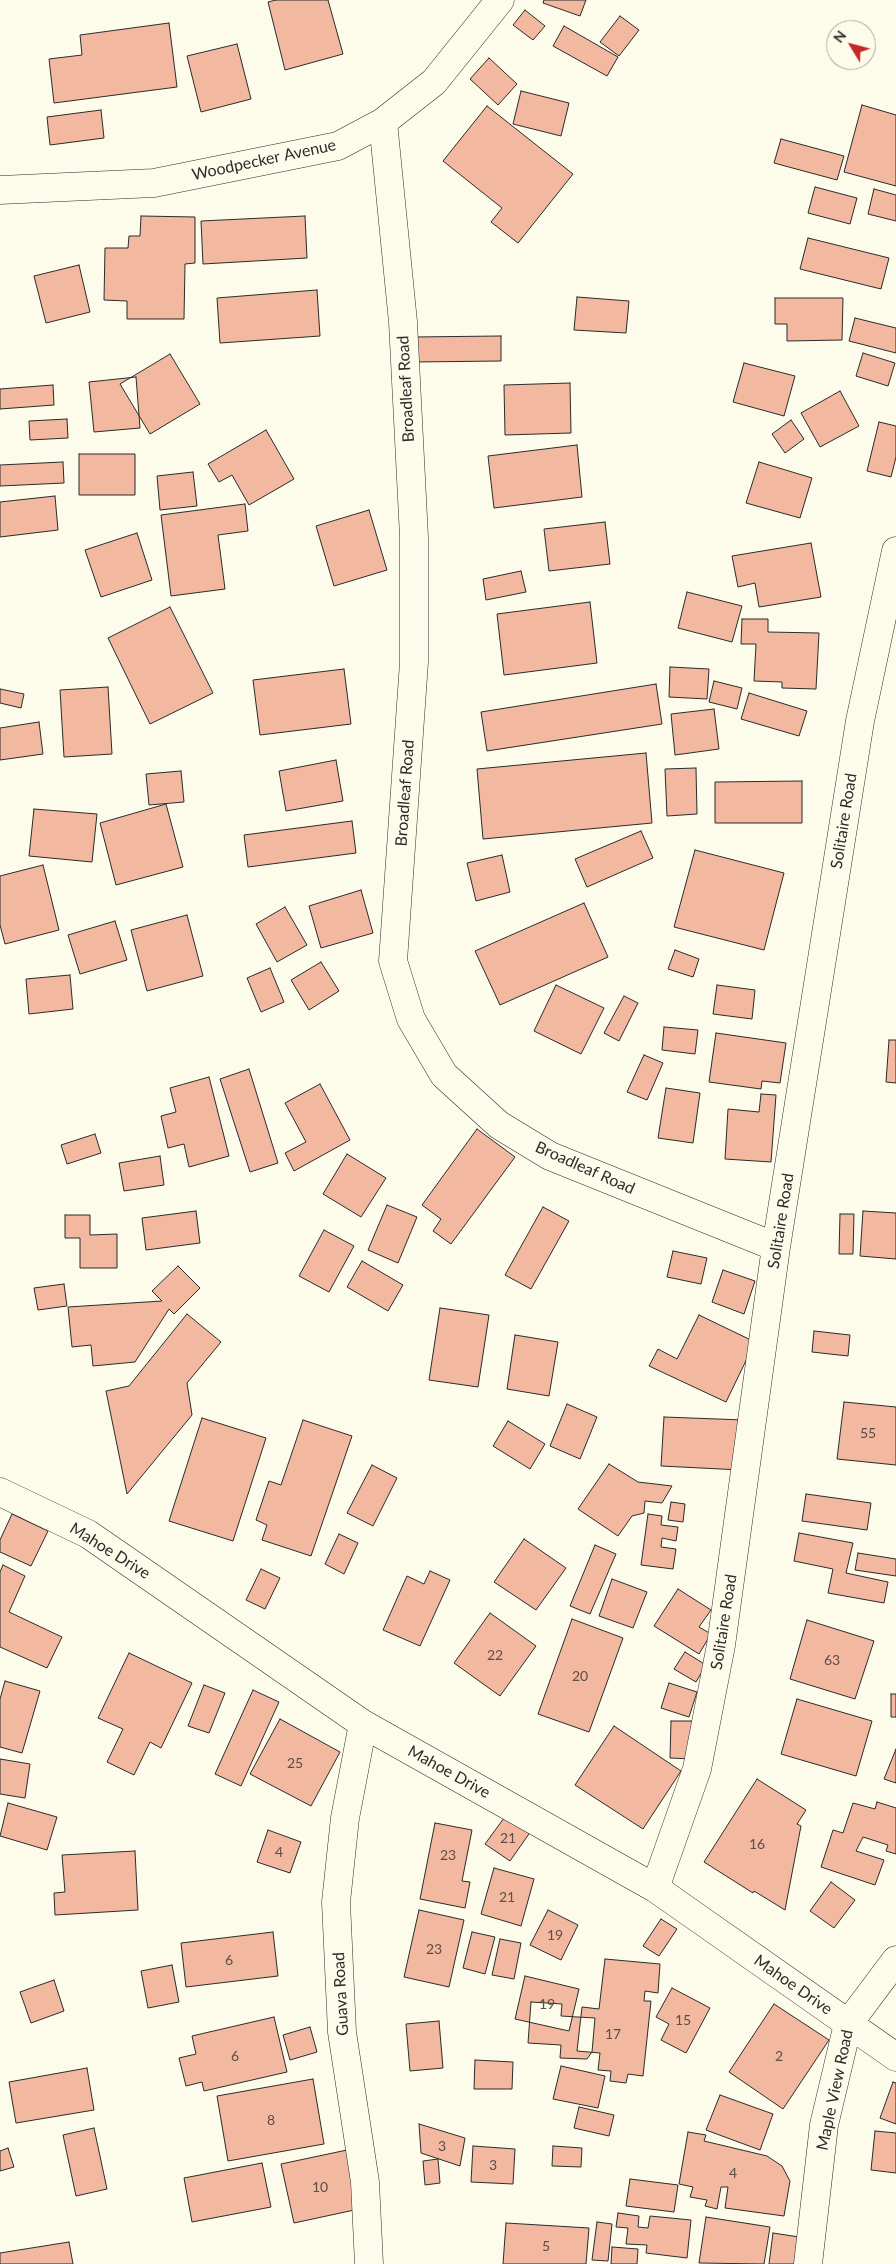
<!DOCTYPE html>
<style>
body{margin:0}
#map{position:relative;width:896px;height:2264px;overflow:hidden;background:#fdfbea;font-family:Lato,sans-serif}
canvas{display:block}
.north{position:absolute;left:826px;top:20px;width:50px;height:50px;box-sizing:border-box;background:#fdfbea;border:1px solid #a9a89e;border-radius:50%;rotate:307deg;font-size:14px;font-weight:700;line-height:20px;text-align:center;color:#2b2b2b}
.north::after{content:'';display:block;margin:auto;width:18px;height:22px;background:#c62828;clip-path:polygon(50% 0,100% 100%,50% 72%,0 100%)}
</style>
<div id="map">
<canvas width="896" height="2264"></canvas>
<div class="north">N</div>
</div>
<script>
const ctx = document.querySelector('canvas').getContext('2d');
ctx.lineJoin = 'round';
function paint(path, color) {
  ctx.fillStyle = color;
  ctx.fill(path, 'evenodd');
}
function toPath(rows) {
  const path = new Path2D();
  for (const r of rows) {
    path.moveTo(r[0], r[1]);
    for (let i = 2; i < r.length; i += 2) path.lineTo(r[i], r[i + 1]);
  }
  return path;
}
function trace(path, color, width, dash) {
  ctx.strokeStyle = color;
  ctx.lineWidth = width;
  ctx.lineCap = dash ? 'butt' : 'round';
  ctx.setLineDash(dash || []);
  ctx.stroke(path);
}
function label(font, color, halo, rows, align = 'center') {
  ctx.font = font + ' Lato,sans-serif';
  ctx.lineWidth = 4;
  ctx.setLineDash([]);
  ctx.textBaseline = 'middle';
  ctx.strokeStyle = halo;
  ctx.fillStyle = color;
  for (const [text, x, y, turn = 0] of rows) {
    ctx.save();
    ctx.translate(x, y);
    ctx.rotate((+turn || 0) * Math.PI / 180);
    ctx.textAlign = isNaN(turn) ? turn : align;
    if (halo) ctx.strokeText(text, 0, 0);
    ctx.fillText(text, 0, 0);
    ctx.restore();
  }
}
const building = toPath([
 [276,0,328,0,343,54,285,70,268,2,276,0],
 [544,0,586,0,580,16,543,3,544,0],
 [525,10,545,26,533,40,513,25,525,10],
 [620,16,639,30,619,56,600,42,620,16],
 [169,23,177,87,54,103,49,59,82,55,80,35,169,23],
 [564,26,618,57,607,76,553,46,564,26],
 [237,44,251,99,201,112,187,56,237,44],
 [489,58,517,84,498,105,470,79,489,58],
 [521,91,569,103,561,136,513,124,521,91],
 [862,105,896,115,896,186,844,172,862,105],
 [487,106,573,174,518,243,491,222,502,208,443,161,487,106],
 [101,110,104,138,50,145,47,117,101,110],
 [781,139,844,156,837,180,774,163,781,139],
 [815,187,857,198,850,224,808,213,815,187],
 [874,189,896,195,896,221,868,214,874,189],
 [141,216,195,217,195,263,185,264,184,319,127,319,127,301,104,300,105,248,128,248,129,236,140,236,141,216],
 [305,216,307,258,203,264,201,221,305,216],
 [808,238,889,258,881,289,800,269,808,238],
 [79,265,90,312,46,323,34,276,79,265],
 [317,290,320,336,220,343,217,298,317,290],
 [577,297,629,301,626,333,574,330,577,297],
 [775,298,843,298,842,340,787,341,787,324,775,324,775,298],
 [855,318,896,328,896,353,849,341,855,318],
 [501,336,501,361,413,362,413,337,501,336],
 [863,353,895,363,888,386,856,376,863,353],
 [170,354,200,404,150,434,120,384,170,354],
 [744,363,795,376,784,416,733,402,744,363],
 [136,377,140,428,94,432,89,382,136,377],
 [570,383,571,433,505,435,504,385,570,383],
 [53,385,54,405,0,409,0,389,53,385],
 [840,391,859,426,820,447,801,413,840,391],
 [67,419,68,438,30,440,29,421,67,419],
 [791,420,804,439,785,453,772,434,791,420],
 [879,422,896,426,896,457,891,477,867,471,879,422],
 [266,430,294,479,249,505,232,475,219,482,208,464,266,430],
 [577,445,582,497,494,508,488,456,577,445],
 [79,454,135,454,135,495,79,495,79,454],
 [63,462,64,483,0,486,0,465,63,462],
 [759,462,812,478,800,518,746,503,759,462],
 [193,472,197,506,160,510,157,476,193,472],
 [55,496,58,530,0,537,0,502,55,496],
 [245,504,248,531,218,535,225,589,171,596,161,515,245,504],
 [369,510,387,570,334,586,316,526,369,510],
 [605,522,610,564,549,571,544,529,605,522],
 [137,533,152,580,101,597,85,550,137,533],
 [811,543,821,597,759,607,755,583,738,587,732,556,811,543],
 [521,571,526,592,486,600,483,579,521,571],
 [687,592,742,606,732,642,678,628,687,592],
 [590,602,597,663,504,675,497,614,590,602],
 [170,607,213,693,150,724,108,638,170,607],
 [742,619,768,619,768,632,819,633,816,689,782,688,782,682,754,681,756,644,741,644,742,619],
 [670,667,709,669,707,699,669,697,670,667],
 [344,669,351,724,260,735,253,680,344,669],
 [714,681,742,688,737,709,709,702,714,681],
 [656,684,662,724,487,751,481,712,656,684],
 [108,687,112,754,64,757,60,690,108,687],
 [0,689,24,694,21,708,0,703,0,689],
 [749,693,807,711,799,736,741,719,749,693],
 [714,709,719,749,675,755,671,714,714,709],
 [39,722,43,754,0,760,0,728,39,722],
 [646,753,652,823,483,839,477,769,646,753],
 [336,760,343,801,286,811,279,771,336,760],
 [696,768,697,814,667,816,665,769,696,768],
 [181,771,184,802,149,805,146,774,181,771],
 [802,781,802,823,715,823,715,782,802,781],
 [166,804,183,867,116,885,100,823,166,804],
 [34,809,97,814,92,862,29,856,34,809],
 [352,821,356,853,248,867,244,835,352,821],
 [641,831,653,858,587,887,575,859,641,831],
 [695,850,784,873,764,950,674,927,695,850],
 [502,855,510,892,476,901,467,863,502,855],
 [43,865,59,930,5,944,0,925,0,876,43,865],
 [361,890,373,933,321,948,309,906,361,890],
 [584,903,608,957,500,1005,475,951,584,903],
 [285,907,307,945,277,962,256,924,285,907],
 [187,915,203,976,147,991,131,930,187,915],
 [115,921,127,960,80,974,68,935,115,921],
 [675,950,699,959,693,977,668,969,675,950],
 [321,962,339,991,309,1010,291,980,321,962],
 [270,968,284,1002,261,1012,247,978,270,968],
 [70,975,73,1009,29,1014,26,979,70,975],
 [556,985,604,1008,581,1054,534,1031,556,985],
 [717,985,755,990,752,1019,713,1014,717,985],
 [624,996,638,1003,619,1041,604,1033,624,996],
 [664,1027,698,1030,695,1054,662,1050,664,1027],
 [716,1033,786,1043,780,1083,762,1081,761,1089,709,1082,716,1033],
 [889,1040,896,1040,896,1083,886,1082,889,1040],
 [644,1055,663,1063,647,1100,627,1092,644,1055],
 [249,1069,278,1163,250,1172,220,1079,249,1069],
 [209,1077,229,1156,189,1167,184,1144,168,1148,161,1116,176,1112,170,1088,209,1077],
 [320,1084,350,1140,294,1171,285,1153,306,1142,285,1103,320,1084],
 [666,1088,700,1093,693,1143,658,1138,666,1088],
 [761,1094,776,1095,771,1162,725,1159,728,1109,759,1112,761,1094],
 [477,1129,515,1157,451,1244,433,1231,441,1219,422,1205,477,1129],
 [95,1134,101,1153,67,1164,61,1145,95,1134],
 [347,1154,386,1178,361,1217,323,1194,347,1154],
 [160,1156,164,1185,124,1191,119,1163,160,1156],
 [387,1205,417,1217,398,1263,368,1250,387,1205],
 [543,1207,569,1221,531,1289,505,1275,543,1207],
 [196,1211,200,1243,146,1250,142,1218,196,1211],
 [863,1211,896,1213,896,1259,860,1256,863,1211],
 [840,1214,854,1214,853,1254,839,1254,840,1214],
 [65,1215,90,1215,90,1235,117,1234,117,1268,80,1268,80,1238,65,1238,65,1215],
 [324,1230,354,1246,329,1292,299,1276,324,1230],
 [673,1251,707,1258,701,1284,667,1277,673,1251],
 [362,1261,403,1285,388,1311,347,1287,362,1261],
 [178,1266,200,1288,174,1314,169,1309,135,1362,93,1366,91,1345,72,1347,68,1307,162,1301,152,1291,178,1266],
 [723,1270,755,1281,744,1314,712,1302,723,1270],
 [64,1284,67,1306,38,1310,34,1288,64,1284],
 [440,1308,489,1315,478,1387,429,1380,440,1308],
 [187,1314,221,1342,187,1383,192,1415,127,1494,106,1391,129,1386,187,1314],
 [699,1315,755,1342,726,1402,649,1366,658,1349,677,1359,699,1315],
 [814,1331,850,1335,848,1356,812,1352,814,1331],
 [515,1335,558,1342,549,1396,507,1389,515,1335],
 [844,1402,896,1407,896,1465,837,1459,844,1402],
 [567,1404,597,1417,580,1459,550,1446,567,1404],
 [664,1417,744,1420,741,1470,661,1466,664,1417],
 [202,1418,266,1438,233,1541,169,1521,202,1418],
 [303,1420,352,1436,311,1556,262,1540,267,1525,256,1520,269,1481,281,1485,303,1420],
 [508,1421,545,1444,530,1469,493,1446,508,1421],
 [609,1464,638,1482,672,1486,662,1503,645,1501,644,1513,632,1516,618,1536,578,1509,609,1464],
 [372,1465,397,1478,373,1526,347,1513,372,1465],
 [806,1494,871,1503,867,1530,802,1521,806,1494],
 [671,1502,685,1504,683,1522,668,1520,671,1502],
 [12,1514,48,1531,31,1566,0,1552,0,1540,12,1514],
 [648,1514,662,1516,661,1525,678,1527,676,1541,662,1538,661,1547,676,1549,673,1569,641,1565,648,1514],
 [799,1533,853,1543,846,1573,888,1582,884,1603,828,1593,833,1569,794,1561,799,1533],
 [339,1534,358,1543,344,1574,325,1564,339,1534],
 [524,1539,566,1568,536,1610,494,1582,524,1539],
 [595,1545,616,1554,590,1614,570,1606,595,1545],
 [858,1553,896,1559,896,1576,855,1570,858,1553],
 [3,1565,25,1576,9,1612,62,1637,47,1668,0,1647,0,1572,3,1565],
 [261,1569,280,1578,265,1609,246,1600,261,1569],
 [430,1571,450,1580,420,1646,383,1630,407,1576,424,1584,430,1571],
 [612,1579,647,1592,633,1628,599,1616,612,1579],
 [678,1589,711,1610,699,1627,711,1634,699,1654,654,1626,678,1589],
 [490,1613,536,1646,500,1696,454,1663,490,1613],
 [572,1619,623,1638,589,1732,538,1714,572,1619],
 [807,1620,874,1641,855,1699,790,1679,807,1620],
 [685,1652,706,1665,696,1682,674,1669,685,1652],
 [129,1653,192,1683,161,1748,150,1742,134,1775,107,1762,123,1729,98,1718,129,1653],
 [5,1681,40,1691,22,1753,0,1747,0,1699,5,1681],
 [669,1683,697,1692,689,1717,661,1708,669,1683],
 [204,1685,225,1693,209,1733,188,1726,204,1685],
 [253,1690,279,1702,241,1786,215,1774,253,1690],
 [891,1694,896,1694,896,1717,891,1717,891,1694],
 [797,1699,872,1721,856,1776,781,1754,797,1699],
 [280,1719,340,1752,311,1806,250,1774,280,1719],
 [671,1721,693,1721,692,1759,670,1758,671,1721],
 [614,1726,681,1771,643,1829,575,1785,614,1726],
 [896,1749,896,1783,884,1779,896,1749],
 [0,1759,30,1764,25,1798,0,1794,0,1759],
 [757,1779,806,1810,797,1824,801,1826,785,1910,754,1891,753,1893,704,1862,757,1779],
 [877,1802,896,1808,896,1854,886,1851,888,1845,863,1837,856,1851,884,1860,875,1885,821,1867,833,1830,843,1833,853,1803,875,1809,877,1802],
 [8,1803,57,1817,47,1850,0,1836,8,1803],
 [507,1814,531,1831,510,1861,485,1844,507,1814],
 [435,1823,472,1830,462,1881,470,1882,465,1908,420,1899,435,1823],
 [268,1830,301,1842,290,1873,257,1862,268,1830],
 [135,1851,138,1910,55,1915,54,1893,65,1892,62,1855,135,1851],
 [494,1868,534,1879,521,1926,481,1914,494,1868],
 [831,1882,855,1900,834,1928,810,1911,831,1882],
 [419,1910,464,1920,449,1987,404,1977,419,1910],
 [548,1910,578,1925,561,1960,530,1945,548,1910],
 [661,1919,677,1929,659,1956,643,1946,661,1919],
 [273,1932,278,1976,186,1987,181,1943,273,1932],
 [472,1932,495,1937,485,1974,463,1968,472,1932],
 [500,1939,521,1943,514,1979,492,1975,500,1939],
 [605,1959,660,1964,658,1993,645,1991,644,2001,651,2001,643,2076,628,2074,626,2083,610,2081,611,2071,598,2070,600,2053,577,2051,582,2007,599,2009,605,1959],
 [172,1965,179,2002,148,2008,141,1971,172,1965],
 [525,1976,579,1989,569,2031,515,2019,525,1976],
 [54,1980,64,2011,31,2023,20,1992,54,1980],
 [672,1988,710,2008,686,2053,661,2040,669,2024,656,2017,672,1988],
 [531,2002,562,2004,561,2016,595,2018,592,2052,587,2059,560,2058,561,2045,528,2043,531,2002],
 [774,2004,829,2040,783,2109,729,2072,774,2004],
 [274,2017,287,2072,204,2091,202,2082,186,2086,179,2058,196,2054,192,2036,274,2017],
 [439,2021,443,2068,410,2071,406,2024,439,2021],
 [310,2027,317,2052,290,2060,283,2035,310,2027],
 [475,2060,513,2062,512,2089,474,2089,475,2060],
 [561,2066,605,2076,598,2108,553,2099,561,2066],
 [87,2068,94,2110,16,2123,9,2082,87,2068],
 [313,2079,324,2144,228,2161,217,2096,313,2079],
 [893,2082,896,2083,896,2124,880,2118,893,2082],
 [720,2095,773,2114,760,2150,706,2130,720,2095],
 [579,2107,614,2115,609,2136,574,2128,579,2107],
 [419,2124,465,2138,460,2166,421,2153,419,2124],
 [94,2128,107,2189,76,2196,63,2135,94,2128],
 [875,2131,896,2133,896,2173,871,2170,875,2131],
 [688,2132,706,2135,704,2141,767,2156,782,2166,790,2181,784,2216,725,2208,728,2187,721,2187,717,2209,705,2206,707,2200,690,2197,693,2187,679,2184,688,2132],
 [473,2146,515,2149,513,2184,471,2182,473,2146],
 [553,2146,582,2148,581,2167,552,2166,553,2146],
 [8,2148,14,2167,0,2171,0,2151,8,2148],
 [347,2150,359,2209,294,2223,281,2164,347,2150],
 [438,2159,440,2183,425,2185,423,2161,438,2159],
 [262,2163,271,2207,192,2222,184,2178,262,2163],
 [630,2179,678,2185,674,2212,626,2206,630,2179],
 [618,2213,639,2216,638,2227,648,2228,650,2216,691,2220,687,2258,646,2253,647,2245,626,2244,628,2228,616,2227,618,2213],
 [706,2217,770,2227,764,2264,699,2263,706,2217],
 [597,2222,612,2224,608,2261,592,2260,597,2222],
 [506,2223,589,2228,586,2264,503,2264,506,2223],
 [773,2233,799,2237,795,2264,769,2264,773,2233],
 [69,2242,73,2264,0,2264,0,2253,69,2242],
 [612,2247,638,2249,637,2264,611,2264,612,2247]
]);
paint(building, '#f2b8a0');
trace(building, '#2b2b2b', 1);
const street = toPath([
 [383,122,403,322,414,537,414,662,393,961,411,1019,444,1075,499,1125,550,1156,776,1247],
 [0,190,154,183,338,146,383,122,434,82,500,0],
 [0,1492,88,1534,363,1724,655,1888,896,2057],
 [363,1724,345,1818,336,1902,342,2032,365,2182,369,2264],
 [655,1888,697,1769,721,1645,776,1247,860,721,896,551],
 [808,2264,824,2125,848,2024,896,1960]
]);
trace(street, '#2b2b2b', 29);
trace(street, '#fdfbea', 28);
label('14px', '#5d4e48', null, [
 ["55",868,1433],
 ["22",495,1655],
 ["63",832,1660],
 ["20",580,1676],
 ["25",295,1763],
 ["21",508,1838],
 ["16",757,1844],
 ["4",279,1852],
 ["23",448,1855],
 ["21",507,1897],
 ["19",555,1935],
 ["23",434,1949],
 ["6",229,1960],
 ["19",547,2004],
 ["15",683,2020],
 ["17",613,2034],
 ["6",235,2056],
 ["2",779,2056],
 ["8",271,2120],
 ["3",442,2146],
 ["3",493,2165],
 ["4",733,2173],
 ["10",320,2187],
 ["5",546,2246]
]);
label('16px', '#2b2b2b', '#fdfbea', [
 ["Woodpecker Avenue",264,160,-12],
 ["Broadleaf Road",406,389,-93],
 ["Broadleaf Road",405,793,-86],
 ["Solitaire Road",844,821,-81],
 ["Broadleaf Road",585,1168,24],
 ["Solitaire Road",781,1221,-81],
 ["Mahoe Drive",110,1551,32],
 ["Solitaire Road",724,1622,-81],
 ["Mahoe Drive",449,1772,29],
 ["Mahoe Drive",793,1985,35],
 ["Guava Road",341,1994,-93],
 ["Maple View Road",835,2090,-78]
]);
</script>
